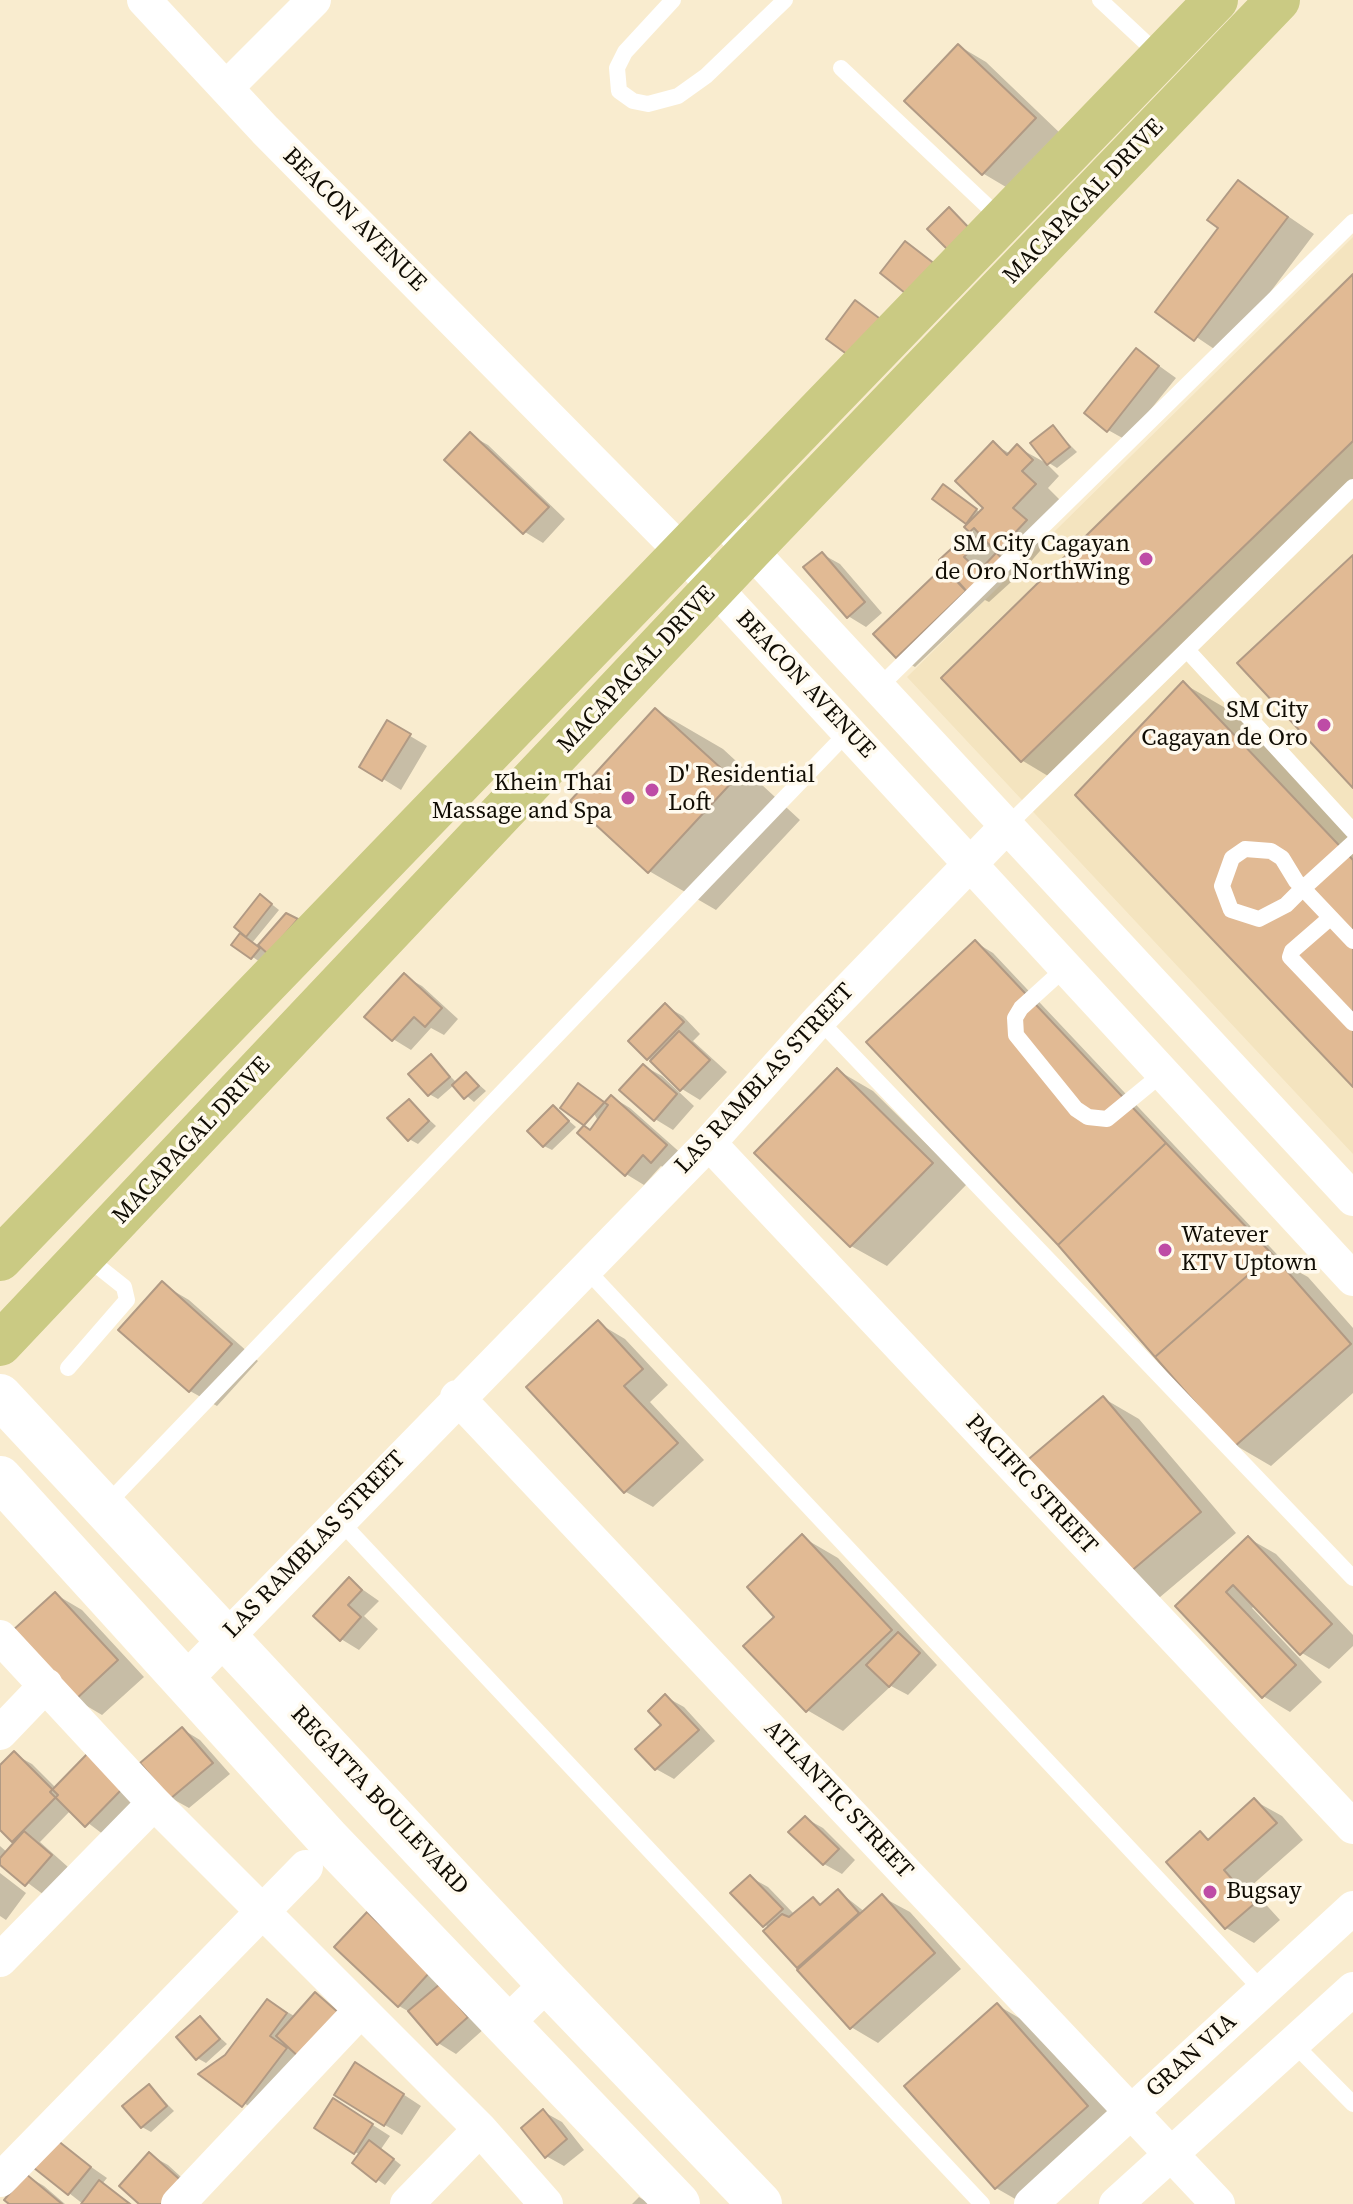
<!DOCTYPE html>
<style>
body{margin:0}
canvas{display:block;background:#f9eccf}
</style>
<canvas width="1353" height="2204"></canvas>
<script>
const ctx = document.querySelector('canvas').getContext('2d');
ctx.lineJoin = 'round';
function paint(path, color) {
  ctx.fillStyle = color;
  ctx.fill(path, 'evenodd');
}
function toPath(rows) {
  const path = new Path2D();
  for (const r of rows) {
    path.moveTo(r[0], r[1]);
    for (let i = 2; i < r.length; i += 2) path.lineTo(r[i], r[i + 1]);
  }
  return path;
}
function trace(path, color, width, dash) {
  ctx.strokeStyle = color;
  ctx.lineWidth = width;
  ctx.lineCap = dash ? 'butt' : 'round';
  ctx.setLineDash(dash || []);
  ctx.stroke(path);
}
function label(font, color, halo, rows, align = 'center') {
  ctx.font = font + ' "Source Serif 4",serif';
  ctx.lineWidth = 7;
  ctx.setLineDash([]);
  ctx.textBaseline = 'middle';
  ctx.strokeStyle = halo;
  ctx.fillStyle = color;
  for (const [text, x, y, turn = 0] of rows) {
    ctx.save();
    ctx.translate(x, y);
    ctx.rotate((+turn || 0) * Math.PI / 180);
    ctx.textAlign = isNaN(turn) ? turn : align;
    if (halo) ctx.strokeText(text, 0, 0);
    ctx.fillText(text, 0, 0);
    ctx.restore();
  }
}
paint(toPath([
 [1353,237,1353,1154,907,677]
]), '#f4e4bf');
paint(toPath([
 [959,46,986,62,1062,135,1011,190,984,174,907,101],
 [1238,182,1314,234,1223,355,1158,311,1221,228],
 [1353,277,1353,496,1058,782,1023,761,944,678],
 [1137,350,1176,378,1126,440,1108,430],
 [1053,428,1077,452,1057,468,1049,463],
 [470,435,488,445,565,519,543,543,525,532,447,459],
 [993,444,1011,454,1017,447,1046,463,1059,476,1048,488,1061,501,1039,525,1052,537,1021,573,989,602,985,600,915,667,897,657,876,634,943,570,954,576,973,532,970,524,935,499,952,492,981,513,986,508],
 [822,554,840,564,882,613,866,627,848,616],
 [1184,684,1234,713,1353,840,1353,1084],
 [656,710,723,749,800,820,716,910,649,871],
 [388,723,427,746,401,790,362,766],
 [269,902,279,910,252,943,258,947,287,916,260,962,234,944],
 [975,942,993,953,1288,1266,1308,1277,1353,1328,1353,1393,1271,1466,1235,1445],
 [404,976,422,986,458,1019,444,1035,431,1028,411,1050,393,1039],
 [665,1006,683,1016,700,1034,693,1041,727,1072,700,1100,682,1089,648,1058],
 [431,1057,457,1083,467,1074,486,1091,474,1102,454,1085,438,1099,429,1094],
 [644,1066,662,1076,694,1106,673,1130,655,1119],
 [837,1070,873,1091,967,1184,887,1266,851,1246],
 [579,1085,607,1103,612,1097,630,1108,684,1156,670,1171,661,1166,644,1185,626,1174],
 [409,1101,436,1126,418,1144,409,1139],
 [553,1107,576,1127,552,1150,544,1146],
 [162,1284,189,1300,258,1361,217,1406,190,1391],
 [598,1323,625,1339,668,1385,650,1402,704,1460,653,1507,626,1492,529,1387],
 [1103,1398,1139,1419,1236,1533,1153,1603,1118,1582],
 [802,1537,838,1558,937,1665,908,1695,891,1686,843,1731,807,1710,777,1617],
 [1248,1538,1276,1554,1353,1635,1353,1646,1329,1669,1302,1653,1255,1605,1252,1608,1322,1682,1290,1712,1263,1696,1177,1606],
 [349,1580,379,1601,364,1616,378,1629,359,1650,341,1639],
 [55,1594,82,1610,144,1677,102,1715,75,1699],
 [666,1697,684,1707,715,1741,674,1779,656,1769,638,1749,664,1725],
 [182,1729,200,1740,230,1774,189,1808,171,1798],
 [14,1754,32,1764,56,1788,88,1756,139,1800,104,1835,71,1810,40,1842,68,1867,44,1895,0,1862,0,1846,8,1853,16,1843,0,1828,0,1768],
 [1255,1801,1282,1816,1303,1840,1250,1887,1280,1920,1254,1943,1226,1928,1200,1834,1211,1840],
 [805,1818,823,1828,855,1860,842,1874,824,1864],
 [0,1873,26,1893,6,1920,0,1916],
 [750,1877,768,1887,795,1915,813,1899,823,1905,838,1891,865,1912,882,1897,910,1912,961,1969,878,2043,851,2027,769,1928,733,1893],
 [367,1915,485,2028,456,2054,438,2043,413,2014,399,2006],
 [316,1995,357,2026,270,2121,202,2074,226,2057,268,2001,296,2017],
 [997,2005,1033,2026,1123,2128,1024,2204,996,2188],
 [200,2019,227,2044,206,2063,197,2058],
 [374,2075,421,2106,402,2135,385,2125],
 [149,2086,174,2111,151,2132,142,2127],
 [351,2111,390,2136,381,2149,401,2165,385,2185,354,2163,360,2155,317,2127],
 [544,2112,562,2122,584,2150,564,2166,546,2156],
 [57,2143,107,2178,102,2184,132,2204,83,2204,37,2168],
 [150,2155,168,2165,204,2198,142,2204],
 [27,2176,44,2186,65,2204,12,2204],
 [639,2197,650,2204,632,2204]
]), '#0003');
const building = toPath([
 [958,44,1036,118,982,175,904,101,958,44],
 [1238,180,1288,217,1194,341,1155,312,1218,228,1207,220,1238,180],
 [949,207,971,230,950,252,927,229,949,207],
 [905,241,940,268,915,301,880,273,905,241],
 [1353,274,1353,441,1021,762,941,678,1353,274],
 [855,300,887,324,859,363,826,339,855,300],
 [1136,348,1159,366,1107,432,1084,413,1136,348],
 [1053,425,1070,447,1047,465,1030,443,1053,425],
 [470,432,549,507,523,534,444,460,470,432],
 [993,441,1007,455,1017,444,1033,460,1022,471,1036,484,1013,508,1027,520,979,571,964,557,979,541,964,527,983,508,955,481,993,441],
 [943,484,977,509,966,524,932,499,943,484],
 [974,528,1005,562,969,594,939,560,974,528],
 [822,552,865,602,847,618,803,567,822,552],
 [1353,555,1353,788,1237,663,1353,555],
 [943,567,966,591,896,658,873,634,943,567],
 [1183,681,1353,860,1353,1087,1075,795,1183,681],
 [655,708,734,780,648,873,570,801,655,708],
 [387,720,411,734,382,781,359,767,387,720],
 [260,894,272,904,246,937,234,927,260,894],
 [286,913,298,919,268,954,258,945,286,913],
 [240,933,260,948,251,959,231,945,240,933],
 [975,940,1166,1143,1058,1245,866,1042,975,940],
 [404,973,442,1008,425,1027,414,1017,392,1041,364,1017,404,973],
 [665,1003,684,1022,647,1060,628,1041,665,1003],
 [679,1031,710,1060,680,1091,650,1061,679,1031],
 [431,1054,450,1077,428,1096,408,1074,431,1054],
 [643,1064,677,1094,654,1121,619,1090,643,1064],
 [837,1068,933,1163,850,1247,754,1153,837,1068],
 [466,1072,479,1086,464,1099,452,1085,466,1072],
 [578,1083,608,1105,590,1130,560,1108,578,1083],
 [611,1095,667,1145,651,1163,643,1155,625,1176,577,1133,611,1095],
 [409,1099,429,1121,408,1141,387,1118,409,1099],
 [553,1105,569,1121,543,1147,527,1131,553,1105],
 [1166,1143,1272,1254,1155,1357,1058,1245,1166,1143],
 [1272,1254,1351,1344,1234,1447,1155,1357,1272,1254],
 [162,1281,232,1344,189,1392,118,1330,162,1281],
 [598,1320,643,1369,624,1386,678,1443,624,1493,526,1387,598,1320],
 [1103,1396,1201,1512,1116,1584,1011,1474,1103,1396],
 [802,1534,892,1630,806,1712,743,1646,774,1617,747,1587,802,1534],
 [1248,1536,1332,1624,1300,1655,1233,1585,1226,1592,1296,1665,1262,1698,1175,1606,1248,1536],
 [349,1577,362,1590,348,1605,361,1617,340,1641,313,1616,349,1577],
 [55,1592,118,1660,74,1701,11,1632,55,1592],
 [898,1632,920,1653,889,1687,866,1665,898,1632],
 [665,1694,699,1730,655,1770,635,1749,661,1725,648,1711,665,1694],
 [182,1727,213,1763,170,1799,140,1763,182,1727],
 [14,1751,58,1795,12,1842,0,1830,0,1765,14,1751],
 [87,1754,123,1788,85,1827,50,1792,87,1754],
 [1254,1798,1277,1823,1224,1870,1254,1904,1225,1929,1166,1862,1200,1831,1208,1840,1254,1798],
 [805,1816,839,1849,823,1865,788,1832,805,1816],
 [24,1831,52,1855,25,1886,0,1865,0,1858,24,1831],
 [750,1875,783,1909,763,1927,730,1893,750,1875],
 [838,1889,859,1913,797,1968,763,1931,782,1914,789,1917,813,1897,820,1905,838,1889],
 [882,1894,935,1953,850,2029,797,1970,882,1894],
 [367,1912,430,1972,398,2007,334,1947,367,1912],
 [440,1984,468,2017,437,2045,408,2011,440,1984],
 [315,1992,340,2014,301,2059,276,2036,315,1992],
 [267,1999,287,2013,270,2036,287,2048,242,2107,198,2074,225,2055,267,1999],
 [997,2003,1088,2106,995,2189,904,2086,997,2003],
 [200,2016,220,2039,196,2060,176,2037,200,2016],
 [355,2062,404,2094,384,2126,334,2095,355,2062],
 [149,2084,167,2106,141,2128,122,2106,149,2084],
 [333,2098,373,2124,354,2154,314,2128,333,2098],
 [543,2109,567,2139,545,2158,521,2128,543,2109],
 [57,2140,91,2167,68,2195,34,2168,57,2140],
 [369,2140,394,2159,376,2182,352,2163,369,2140],
 [149,2152,187,2186,171,2204,139,2204,119,2186,149,2152],
 [26,2174,62,2204,9,2204,4,2200,26,2174],
 [99,2180,130,2204,81,2204,99,2180]
]);
paint(building, '#e1ba94');
trace(building, '#b19a84', 2);
trace(toPath([
 [673,0,625,52,617,68,619,91,633,101,648,104,678,96,706,76,785,0],
 [1100,0,1160,56],
 [841,68,1002,220],
 [1187,650,1353,831],
 [878,688,1353,222],
 [1007,826,1353,487],
 [1353,843,1298,893,1286,905,1259,919,1231,910,1222,886,1232,858,1245,849,1271,851,1282,858,1296,881,1314,900,1353,941],
 [1330,918,1292,951,1290,957,1353,1023],
 [1064,969,1021,1008,1015,1018,1016,1035,1076,1109,1088,1117,1107,1119,1163,1073],
 [819,1020,1353,1578],
 [584,1267,1263,1991],
 [68,1368,127,1300,124,1287,85,1256],
 [105,1506,848,732],
 [339,1520,982,2204],
 [1293,2043,1353,2104]
]), '#fff', 16);
trace(toPath([
 [144,0,265,130,683,553,1353,1279],
 [227,87,314,0],
 [719,516,1353,1199],
 [709,1143,1353,1827],
 [457,1397,1218,2204],
 [0,1637,154,1803,480,2129,546,2204],
 [186,1679,709,1143,819,1020,1007,826],
 [0,1733,46,1685],
 [0,1960,154,1803],
 [504,2026,548,1983],
 [0,2180,306,1867],
 [178,2204,361,2010],
 [407,2204,480,2129],
 [1031,2204,1353,1908],
 [1116,2204,1353,1989]
]), '#fff', 34);
trace(toPath([
 [0,1396,548,1983,760,2204],
 [0,1478,329,1840,678,2204]
]), '#fff', 44);
trace(toPath([
 [0,1259,1216,0],
 [0,1344,750,550,1278,0]
]), '#caca83', 44);
for (const [x, y, r, color] of [
 [1146,559,8,"#be4ca6"],
 [1324,725,8,"#be4ca6"],
 [652,790,8,"#be4ca6"],
 [628,798,8,"#be4ca6"],
 [1165,1250,8,"#be4ca6"],
 [1210,1892,8,"#be4ca6"]
]) {
  const dot = new Path2D();
  dot.arc(x, y, r, 0, 2 * Math.PI);
  ctx.fillStyle = color;
  ctx.fill(dot);
  trace(dot, '#fffaee', 3);
}
label('24px', '#110d04', '#fffaee', [
 ["MACAPAGAL DRIVE",1084,202,-46],
 ["BEACON AVENUE",354,220,45],
 ["MACAPAGAL DRIVE",637,670,-47],
 ["BEACON AVENUE",805,685,47],
 ["LAS RAMBLAS STREET",765,1079,-47],
 ["MACAPAGAL DRIVE",192,1141,-47],
 ["PACIFIC STREET",1031,1485,47],
 ["LAS RAMBLAS STREET",315,1545,-46],
 ["ATLANTIC STREET",838,1800,47],
 ["REGATTA BOULEVARD",379,1801,47],
 ["GRAN VIA",1192,2056,-42]
]);
label('24px', '#110d04', '#fffaee', [
 ["SM City Cagayan",1130,545],
 ["de Oro NorthWing",1130,573],
 ["SM City",1308,711],
 ["Cagayan de Oro",1308,739],
 ["D' Residential",668,776,"left"],
 ["Loft",668,804,"left"],
 ["Khein Thai",612,784],
 ["Massage and Spa",612,812],
 ["Watever",1181,1236,"left"],
 ["KTV Uptown",1181,1264,"left"],
 ["Bugsay",1226,1892,"left"]
], 'right');
</script>
